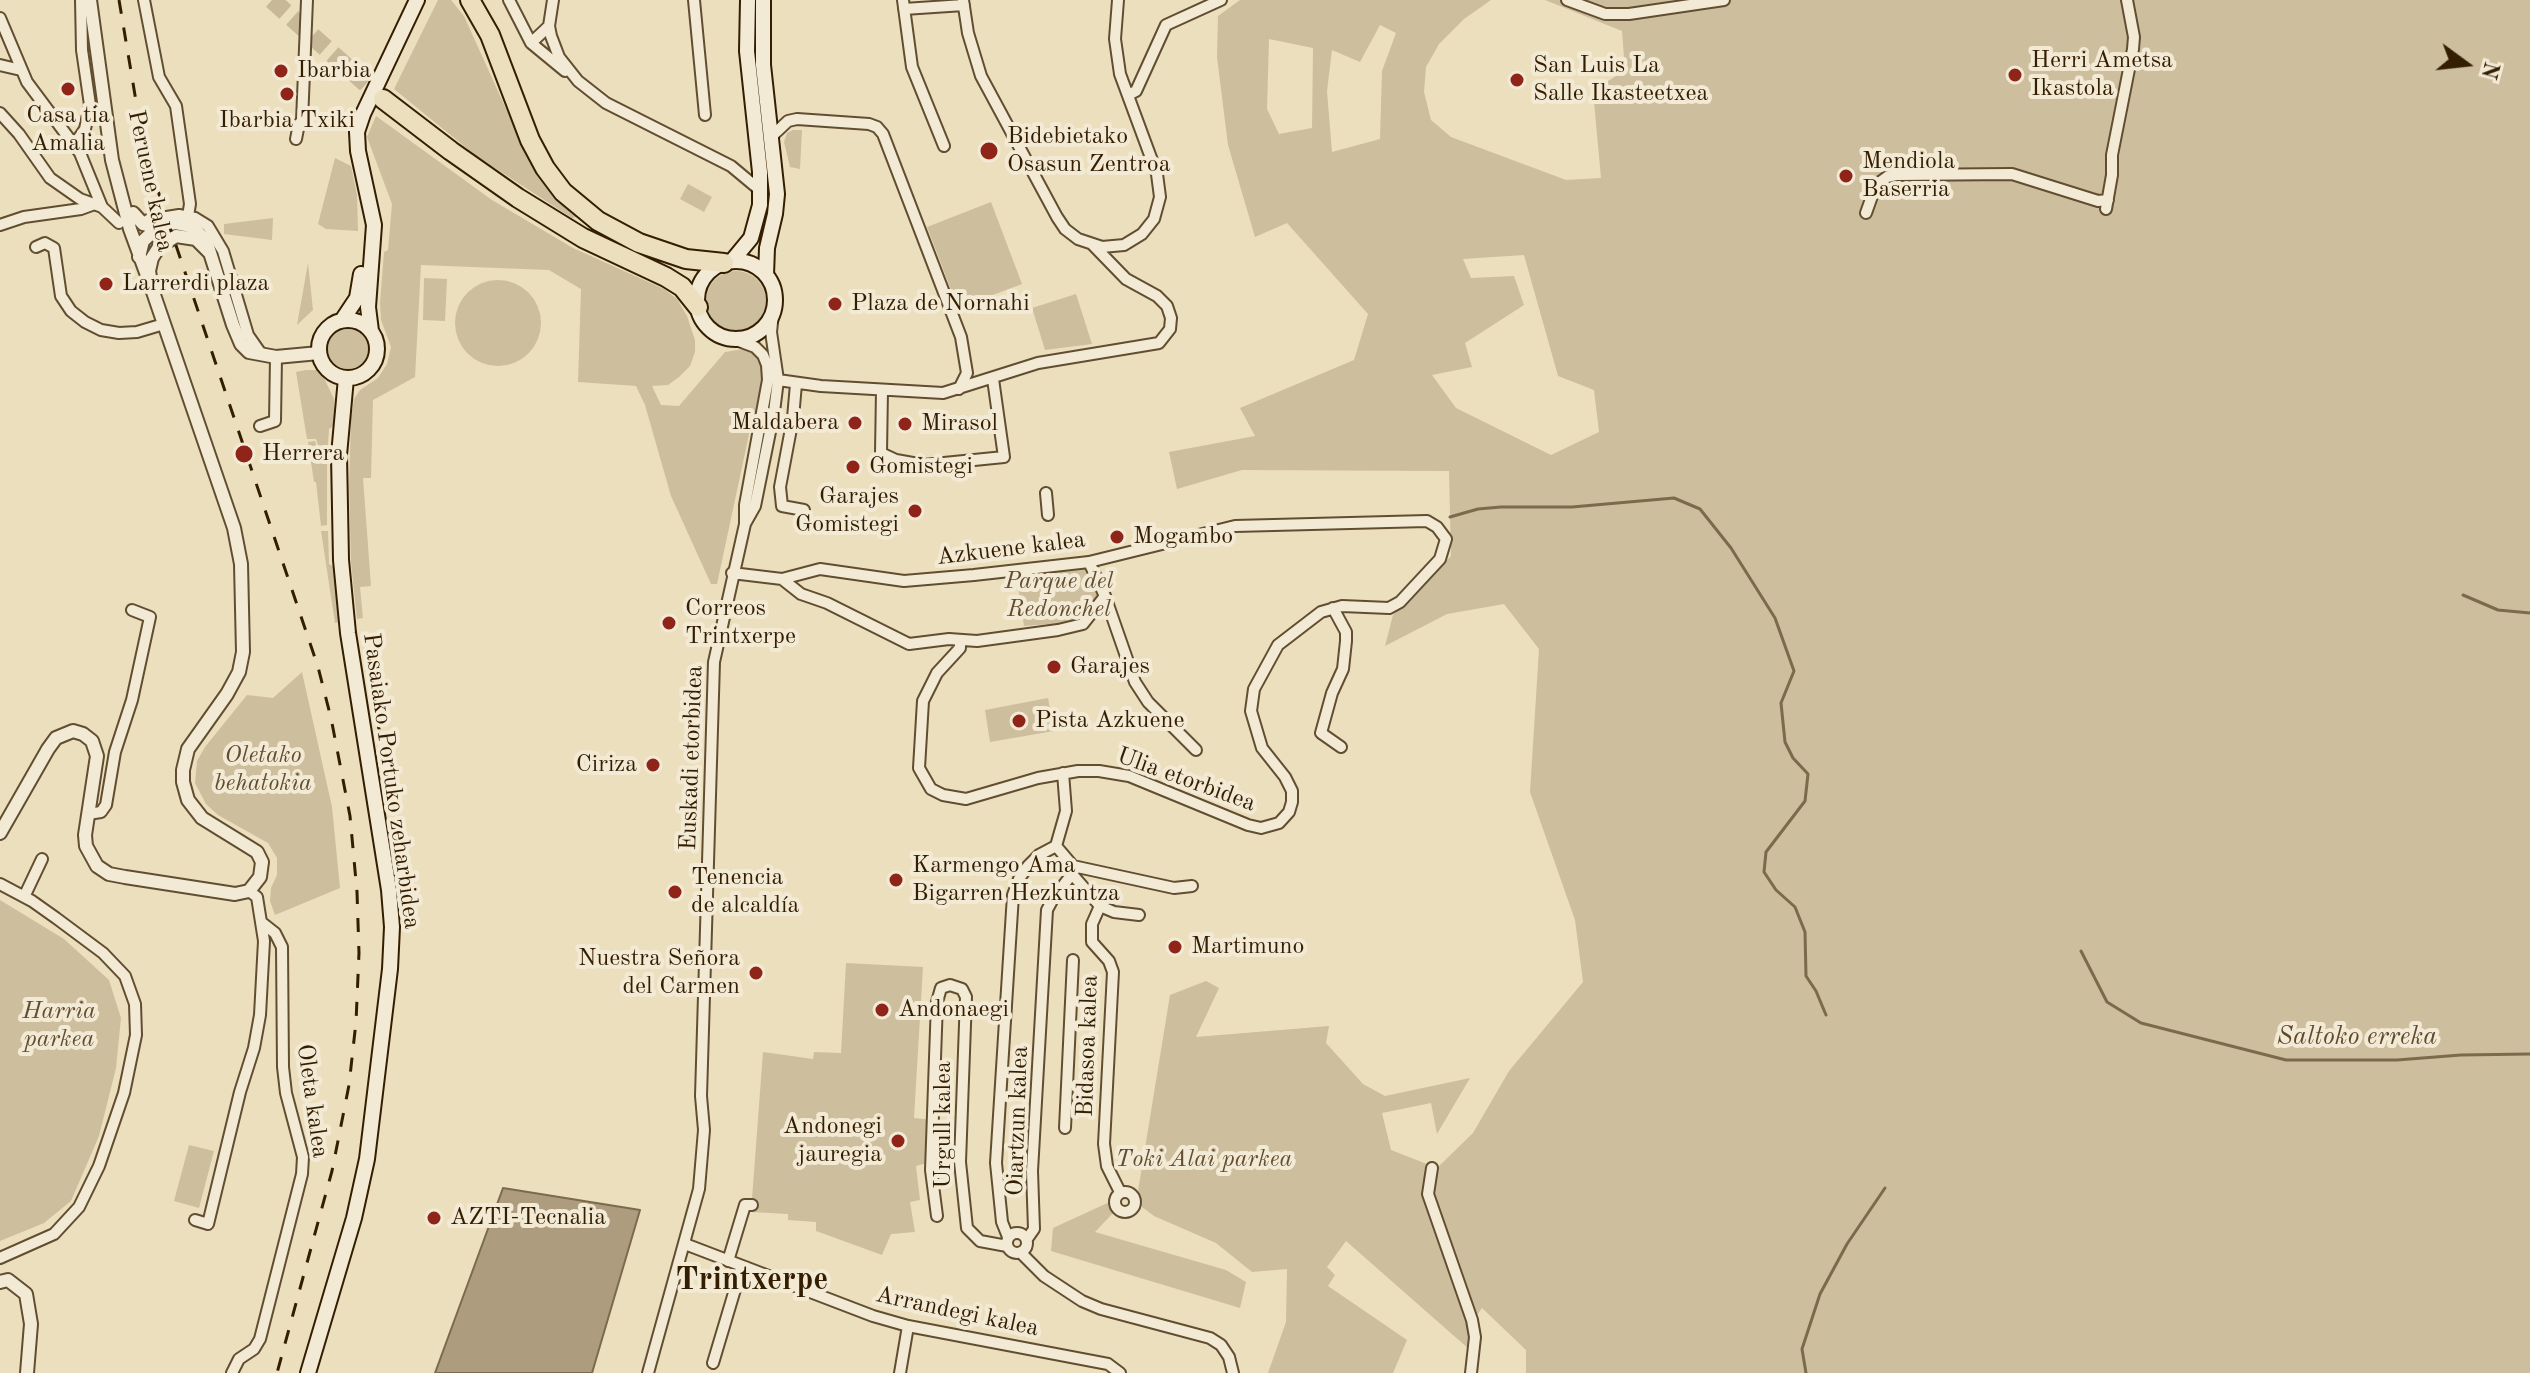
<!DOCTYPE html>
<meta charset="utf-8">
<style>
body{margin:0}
#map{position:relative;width:2530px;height:1373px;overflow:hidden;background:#ecdfbe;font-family:"Old Standard TT",serif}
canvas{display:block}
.north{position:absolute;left:2426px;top:24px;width:80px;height:80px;-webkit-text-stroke:6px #f3ead5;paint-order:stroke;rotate:105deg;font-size:22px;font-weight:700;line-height:32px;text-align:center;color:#331e01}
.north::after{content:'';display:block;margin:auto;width:28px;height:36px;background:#331e01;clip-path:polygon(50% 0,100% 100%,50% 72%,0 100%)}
</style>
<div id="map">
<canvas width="2530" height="1373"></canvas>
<div class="north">N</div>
</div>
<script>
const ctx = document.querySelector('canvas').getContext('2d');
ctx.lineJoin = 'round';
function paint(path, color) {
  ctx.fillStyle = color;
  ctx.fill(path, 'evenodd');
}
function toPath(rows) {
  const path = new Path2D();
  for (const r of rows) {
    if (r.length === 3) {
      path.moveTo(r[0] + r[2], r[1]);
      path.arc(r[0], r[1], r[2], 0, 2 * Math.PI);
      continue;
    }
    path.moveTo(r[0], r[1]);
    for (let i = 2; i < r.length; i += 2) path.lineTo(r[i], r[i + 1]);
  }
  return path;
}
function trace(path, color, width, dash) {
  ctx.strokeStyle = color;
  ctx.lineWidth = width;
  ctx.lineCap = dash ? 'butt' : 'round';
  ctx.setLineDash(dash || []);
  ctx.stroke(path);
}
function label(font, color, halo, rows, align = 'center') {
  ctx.font = font + ' "Old Standard TT",serif';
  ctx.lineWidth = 8;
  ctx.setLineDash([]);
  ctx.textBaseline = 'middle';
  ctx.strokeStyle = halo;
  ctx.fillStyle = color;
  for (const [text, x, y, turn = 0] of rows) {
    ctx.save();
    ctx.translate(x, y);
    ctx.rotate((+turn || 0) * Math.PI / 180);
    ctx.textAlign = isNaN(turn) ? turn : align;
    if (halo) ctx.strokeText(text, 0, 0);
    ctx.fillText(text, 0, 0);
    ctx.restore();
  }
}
paint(toPath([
 [438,0,451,0,464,16,530,162,559,201,576,217,572,218,475,155,394,89],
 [1240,0,1491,0,1464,19,1439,44,1426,67,1424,92,1431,120,1451,137,1566,180,1601,178,1593,91,1625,70,1622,31,1545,0,2530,0,2530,1373,1526,1373,1526,1350,1482,1308,1475,1318,1478,1357,1346,1241,1327,1267,1335,1275,1328,1286,1407,1340,1393,1373,1268,1373,1286,1322,1287,1269,1252,1272,1216,1243,1154,1216,1126,1195,1138,1191,1170,995,1206,981,1219,988,1196,1037,1329,1026,1326,1043,1363,1084,1385,1096,1470,1078,1437,1134,1431,1103,1382,1113,1391,1150,1437,1168,1473,1133,1509,1071,1583,982,1575,920,1530,792,1539,649,1504,604,1447,614,1385,646,1393,615,1451,556,1449,471,1242,470,1177,489,1169,452,1255,436,1240,408,1354,360,1368,314,1287,223,1255,237,1228,145,1217,57,1218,16],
 [1380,25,1396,33,1382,71,1380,139,1332,152,1327,91,1332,50,1360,62],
 [1269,39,1313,48,1312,128,1279,134,1267,109],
 [1524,255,1558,376,1594,390,1599,432,1551,455,1456,408,1432,375,1472,367,1465,343,1524,305,1514,276,1471,278,1463,259],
 [376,116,492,200,573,248,664,289,677,299,687,316,695,340,695,352,690,366,679,377,668,385,652,386,661,405,679,406,725,352,743,349,753,353,761,361,765,371,760,412,751,425,717,584,711,584,671,496,645,405,636,386,578,382,581,289,549,270,421,265,415,377,373,400,371,478,363,478,371,586,360,587,363,618,357,619,351,563,349,486,351,418,354,399,360,390,378,378,387,364,391,347,381,320,380,303,384,252,388,250,392,204,367,137],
 [793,130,802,130,800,169,790,167,784,142,787,133],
 [335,158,351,166,357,195,358,231,326,229,318,224],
 [688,184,712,197,704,212,680,199],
 [991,202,1022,284,958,308,927,227],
 [273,218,272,240,224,234,224,224],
 [308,263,313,310,297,325],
 [736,301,30],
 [424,278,447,279,445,321,423,320],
 [498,323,43],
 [1076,294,1092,344,1045,350,1032,308],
 [348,349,20],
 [306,370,317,370,323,376,334,399,335,425,329,429,327,460,323,460,316,439,307,439,296,372],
 [315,441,322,463,327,464,327,525,321,526,316,482,314,482,308,442],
 [321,531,328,531,329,564,336,568,341,622,335,623],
 [1087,565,1102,596,1082,619,1064,623,1024,626,1016,573],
 [302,672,332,807,340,888,275,915,270,901,271,888,277,875,277,858,268,843,218,815,206,804,195,783,197,761,205,747,247,695,273,698],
 [1048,698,1054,731,990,742,985,710],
 [0,900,64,939,109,980,121,1018,116,1068,99,1136,71,1201,44,1223,0,1241],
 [846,963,923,967,914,1118,933,1120,931,1162,916,1166,920,1200,910,1202,915,1232,891,1234,882,1255,816,1231,816,1222,788,1220,788,1214,751,1212,763,1052,813,1059,814,1052,841,1053],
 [189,1145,214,1151,199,1208,174,1201],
 [1114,1200,1113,1213,1095,1232,1226,1270,1246,1282,1240,1308,1051,1251,1053,1228]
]), '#cdbe9e');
const water = toPath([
 [503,1188,640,1210,592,1373,435,1373,503,1188]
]);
paint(water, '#ad9d7e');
trace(water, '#7c6a4c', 2);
trace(toPath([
 [1450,517,1478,509,1501,507,1572,507,1674,498,1700,509,1731,548,1775,618,1794,671,1781,703,1785,742,1793,758,1808,774,1805,801,1766,852,1764,872,1776,890,1795,907,1805,932,1806,976,1816,991,1826,1015],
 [2463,595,2498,610,2530,613],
 [2081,951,2107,1002,2141,1023,2286,1060,2397,1060,2461,1055,2530,1054],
 [1806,1373,1802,1349,1820,1294,1847,1244,1885,1188]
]), '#7c6a4c', 3);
trace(toPath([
 [272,0,383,99]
]), '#c7b898', 18, [18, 9]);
const minor = toPath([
 [144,0,159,77,176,106,190,204,188,216],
 [509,0,531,43],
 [553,0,549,26,551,36,559,57,578,81,606,103,731,166,761,191],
 [694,0,705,115],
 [903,0,912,67,944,146],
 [963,0,968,33,981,76,1057,217,1065,229,1078,239,1102,247,1124,245,1142,234,1154,219,1160,197,1157,174,1120,74,1115,39,1118,0],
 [1567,0,1605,14,1629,14,1724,0],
 [904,9,964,5],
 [0,18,27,82,80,153,102,207,119,223],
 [549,26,531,43,565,71],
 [0,65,21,70],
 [1128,95,1136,91,1166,25,1221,0],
 [0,113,19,134,50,178,80,199,102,207],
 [771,137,788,121,797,119,869,124,877,127,883,134,961,337,967,373,959,389],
 [296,139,299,124,302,121,307,0],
 [74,145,85,129,90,105,82,50,81,0],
 [2106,209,2112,175,2112,155,2133,49,2134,37,2127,0],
 [1866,213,1876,185,1887,177,1896,175,2012,174,2098,201,2108,200],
 [148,220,179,215,195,218,208,226,223,251,248,335,262,355],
 [0,225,24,217,81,209,92,205],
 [36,247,45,243,54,248,61,296,71,311,85,322,101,330,119,333,137,332,164,324],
 [778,380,821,386,943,393,1038,363,1159,343,1170,329,1171,318,1167,306,1157,296,1126,279,1093,245],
 [796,384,793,418,780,487,782,506,804,510],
 [882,390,881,453,896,460,924,465,1004,457,993,379],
 [260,426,275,421,276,357],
 [1046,493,1048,515],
 [746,522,755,506,774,412,778,380,771,332,773,314],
 [1089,562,1105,596,1135,682,1148,702,1196,750],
 [732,573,782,579,820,569,904,581,974,575,1089,562,1235,526,1427,521,1437,527,1446,539,1440,559,1400,602,1389,608,1342,606,1321,612,1278,645,1254,689,1251,711,1262,748,1285,777,1292,791,1292,802,1289,812,1279,823,1261,828,1248,825,1129,776,1099,771,1078,771,1038,778,966,799,943,795,931,789,919,768,923,701,937,673,960,648,960,640],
 [782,579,801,594,827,603,909,644,949,639,977,641,1058,630,1083,624,1105,596],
 [1333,608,1346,632,1346,641,1343,669,1332,693,1321,733,1341,747],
 [88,814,101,812,106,805,115,752,132,700,150,617,132,610],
 [1056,846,1073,866,1174,888,1192,886],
 [1056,846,1066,811,1063,773],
 [1071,873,1100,906,1114,912,1139,915],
 [0,884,32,901,56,918,103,953,125,976,135,1004,136,1035,124,1093,99,1166,79,1207,54,1234,0,1258],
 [24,897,42,859],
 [1100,906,1092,924,1092,942,1109,961,1113,972,1104,1144,1107,1166,1120,1192],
 [1065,1128,1073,960],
 [1432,1168,1428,1194,1472,1320,1475,1337,1471,1373],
 [1125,1202,10],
 [937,1216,931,1170,937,1002,941,988,950,985,962,989,966,997,960,1162,967,1228,980,1241,1007,1246],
 [195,1220,208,1224,240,1092,254,1048,260,1015,264,941,257,897,249,891],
 [1017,1243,10],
 [1008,1237,1002,1222,996,1163,1013,895,1019,879,1028,866,1039,855,1056,846],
 [1027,1239,1034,1229,1032,1171,1047,910,1054,897,1069,878,1073,866],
 [685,1244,873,1316,908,1326,1108,1364,1120,1373],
 [1021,1253,1044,1276,1082,1301,1101,1309,1210,1338,1221,1345,1229,1357,1233,1373],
 [728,1261,745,1205,752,1205],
 [713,1363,742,1266],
 [232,1373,239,1359,254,1349,260,1339,302,1174,303,1157,286,1093,283,1067,282,947,275,933,261,922],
 [648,1373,699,1189,704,1130,701,1096,714,662,745,524,745,505,768,380,767,365,763,355,755,347,736,340],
 [900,1373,908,1326]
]);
const tertiary = toPath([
 [90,0,112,160,130,229,148,278],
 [133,213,143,224,158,227],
 [139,257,143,241,158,227,176,223,191,226,206,240,233,325,241,344,249,352,276,357,319,353],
 [0,833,48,749,56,738,73,731,83,734,92,741,97,756,85,835,86,846,97,866,109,874,125,877,235,894,249,891,260,877,262,862,257,852,202,818,188,800,183,782,183,770,188,749,227,694,239,672,243,652,241,564,234,528,152,289,149,271,152,258,159,247,176,236,196,239,210,253],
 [0,1282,8,1280,26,1294,31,1324,27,1373]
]);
const secondary = toPath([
 [763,0,763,65,777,194,775,214,767,248,766,275],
 [736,300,39],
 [732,261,751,238,760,205,760,172,747,51,748,0],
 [343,319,357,298,361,274],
 [348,349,29],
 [371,331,368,307,374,225,358,151,357,132,363,114,417,0],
 [308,1373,354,1218,367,1159,390,969,392,927,389,890,348,633,341,560,339,455,346,378]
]);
const motorway = toPath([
 [470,0,490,35,530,140,545,168,563,192,598,221,639,243,686,259,724,263],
 [383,99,451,151,518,198,583,238,666,277,682,287,698,307]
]);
trace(minor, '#614e30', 14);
trace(tertiary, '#614e30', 16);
trace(secondary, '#331e01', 18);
trace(motorway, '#331e01', 22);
trace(minor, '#f3ead5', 10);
trace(tertiary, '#f3ead5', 12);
trace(secondary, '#f3ead5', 14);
trace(motorway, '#ecdfbe', 18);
trace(toPath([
 [119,0,136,101,160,198,318,667,331,718,350,816,357,892,359,953,356,1022,349,1085,332,1171,277,1373],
 [367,669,391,789]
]), '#331e01', 3, [14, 14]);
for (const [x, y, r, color] of [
 [281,71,8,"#8f2418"],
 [2015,75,8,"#8f2418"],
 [1517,80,8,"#8f2418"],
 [68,89,8,"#8f2418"],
 [287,94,8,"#8f2418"],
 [989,151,10,"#8f2418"],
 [1846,176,8,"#8f2418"],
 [106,284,8,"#8f2418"],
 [835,304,8,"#8f2418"],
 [855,423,8,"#8f2418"],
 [905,424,8,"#8f2418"],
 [244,454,10,"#8f2418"],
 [853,467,8,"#8f2418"],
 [915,511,8,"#8f2418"],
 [1117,537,8,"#8f2418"],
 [669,623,8,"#8f2418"],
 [1054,667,8,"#8f2418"],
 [1019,721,8,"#8f2418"],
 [653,765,8,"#8f2418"],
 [896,880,8,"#8f2418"],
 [675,892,8,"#8f2418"],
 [1175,947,8,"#8f2418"],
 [756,973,8,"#8f2418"],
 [882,1010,8,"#8f2418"],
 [898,1141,8,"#8f2418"],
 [434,1218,8,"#8f2418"]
]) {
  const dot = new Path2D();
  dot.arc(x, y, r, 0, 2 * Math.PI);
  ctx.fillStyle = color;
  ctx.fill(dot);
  trace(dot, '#f3ead5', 3);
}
label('24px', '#331e01', '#f3ead5', [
 ["Herri Ametsa",2031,61],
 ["Ikastola",2031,89],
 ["San Luis La",1533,66],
 ["Salle Ikasteetxea",1533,94],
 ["Ibarbia",297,71],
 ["Casa tia",68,116,"center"],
 ["Amalia",68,144,"center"],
 ["Ibarbia Txiki",287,121,"center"],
 ["Bidebietako",1007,137],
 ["Osasun Zentroa",1007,165],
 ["Mendiola",1862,162],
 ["Baserria",1862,190],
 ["Larrerdi plaza",122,284],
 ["Plaza de Nornahi",851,304],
 ["Maldabera",839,423,"right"],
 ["Mirasol",921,424],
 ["Herrera",262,454],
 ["Gomistegi",869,467],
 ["Garajes",899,497,"right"],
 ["Gomistegi",899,525,"right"],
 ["Mogambo",1133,537],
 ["Correos",685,609],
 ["Trintxerpe",685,637],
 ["Garajes",1070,667],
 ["Pista Azkuene",1035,721],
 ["Ciriza",637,765,"right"],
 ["Karmengo Ama",912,866],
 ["Bigarren Hezkuntza",912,894],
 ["Tenencia",691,878],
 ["de alcaldía",691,906],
 ["Martimuno",1191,947],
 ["Nuestra Señora",740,959,"right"],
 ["del Carmen",740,987,"right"],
 ["Andonaegi",898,1010],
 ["Andonegi",882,1127,"right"],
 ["jauregia",882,1155,"right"],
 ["AZTI-Tecnalia",450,1218]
], 'left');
label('24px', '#331e01', '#f3ead5', [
 ["Peruene kalea",150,181,78],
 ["Azkuene kalea",1011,549,-7],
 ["Euskadi etorbidea",692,758,-88],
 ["Ulia etorbidea",1186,780,20],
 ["Pasaiako Portuko zeharbidea",391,781,82],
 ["Bidasoa kalea",1088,1046,-88],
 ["Oleta kalea",312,1101,82],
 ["Oiartzun kalea",1018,1121,-88],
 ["Urgull kalea",944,1125,-90],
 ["Arrandegi kalea",957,1312,12]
]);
label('italic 24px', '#614e30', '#f3ead5', [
 ["Parque del",1059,582],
 ["Redonchel",1059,610],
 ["Oletako",263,756],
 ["behatokia",263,784],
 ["Harria",59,1012],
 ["parkea",59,1040],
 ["Toki Alai parkea",1204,1160]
]);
label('italic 26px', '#5e4a2d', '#f3ead5', [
 ["Saltoko erreka",2357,1037]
]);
label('bold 32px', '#331e01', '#f3ead5', [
 ["Trintxerpe",752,1281]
]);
</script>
